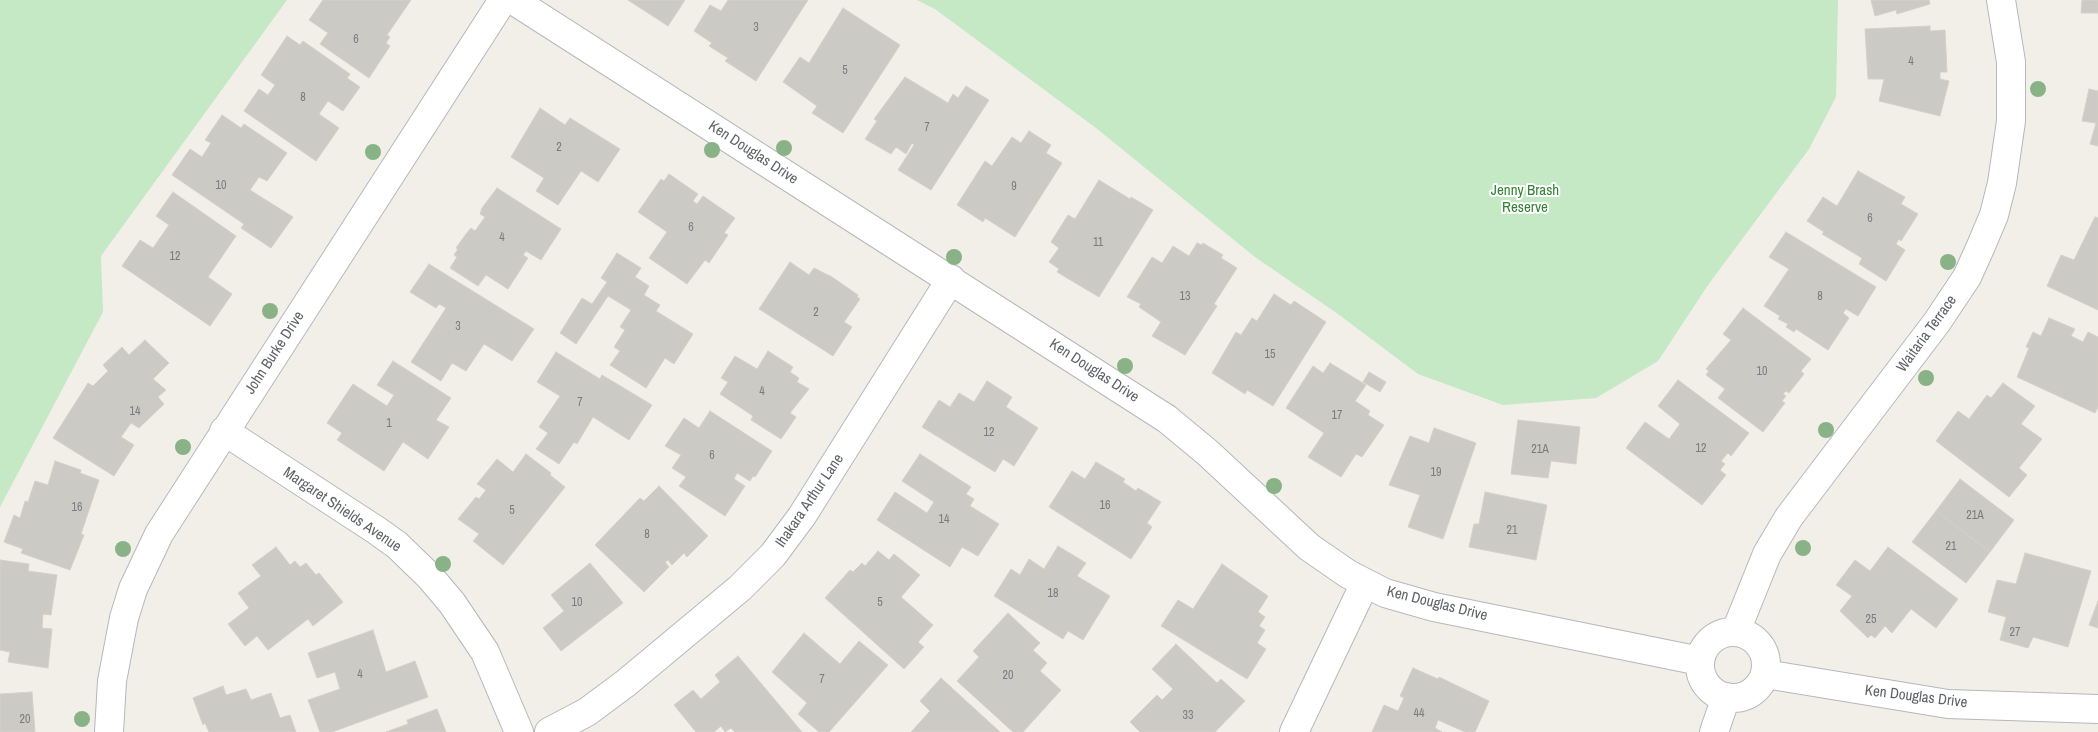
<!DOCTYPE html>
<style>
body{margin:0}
canvas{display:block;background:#f1efe8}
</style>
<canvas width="2098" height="732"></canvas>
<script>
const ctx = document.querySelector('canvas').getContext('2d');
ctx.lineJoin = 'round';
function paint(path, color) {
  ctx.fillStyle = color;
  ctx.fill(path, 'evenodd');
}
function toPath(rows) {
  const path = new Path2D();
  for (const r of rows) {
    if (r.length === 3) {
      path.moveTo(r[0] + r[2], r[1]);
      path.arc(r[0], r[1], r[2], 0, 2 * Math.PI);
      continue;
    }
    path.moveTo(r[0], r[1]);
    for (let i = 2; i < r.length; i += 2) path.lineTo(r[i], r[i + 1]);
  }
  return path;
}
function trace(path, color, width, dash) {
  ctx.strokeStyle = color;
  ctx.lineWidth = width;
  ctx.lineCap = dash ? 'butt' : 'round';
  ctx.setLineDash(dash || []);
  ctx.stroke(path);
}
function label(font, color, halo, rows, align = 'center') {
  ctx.font = font + ' "Archivo Narrow",sans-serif';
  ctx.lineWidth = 4;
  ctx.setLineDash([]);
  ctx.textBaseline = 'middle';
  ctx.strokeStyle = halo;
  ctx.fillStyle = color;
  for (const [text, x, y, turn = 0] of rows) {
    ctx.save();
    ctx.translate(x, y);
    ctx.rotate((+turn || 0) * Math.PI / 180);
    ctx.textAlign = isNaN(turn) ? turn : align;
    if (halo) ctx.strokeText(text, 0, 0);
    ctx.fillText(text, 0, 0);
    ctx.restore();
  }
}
paint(toPath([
 [0,0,287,0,101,256,103,312,0,507],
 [917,0,1838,0,1836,97,1809,149,1708,285,1658,361,1596,398,1503,405,1418,374,1338,314,1255,257,1096,128,935,9]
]), '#c5e8c5');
const building = toPath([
 [323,0,411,0,387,35,390,37,386,43,390,46,369,78,320,44,328,33,309,20,323,0],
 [628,0,685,0,668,26,628,0],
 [728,0,808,0,756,81,725,61,728,58,709,46,712,43,694,31,710,5,721,11,728,0],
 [1871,0,1929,0,1930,4,1897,14,1896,10,1875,16,1871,0],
 [2082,0,2098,0,2098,13,2081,13,2082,0],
 [843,8,900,45,843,133,812,113,817,106,783,82,800,57,809,63,843,8],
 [1930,26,1930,31,1945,30,1947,72,1940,72,1940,79,1949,81,1940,116,1879,101,1884,79,1868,79,1865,29,1930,26],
 [287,36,300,45,303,41,350,74,347,78,360,87,343,111,328,101,319,114,339,128,316,161,244,111,259,89,268,95,275,85,261,75,287,36],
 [905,77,948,103,953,94,958,98,966,86,989,100,931,190,898,170,914,145,912,143,906,154,896,147,891,154,865,139,877,121,874,119,905,77],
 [2089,89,2098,91,2098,146,2090,144,2096,123,2082,121,2089,89],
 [540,108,565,125,570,118,620,149,598,182,581,171,558,205,536,191,544,178,511,157,540,108],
 [222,115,241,128,244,124,287,153,267,181,259,177,250,190,293,217,271,248,241,228,244,224,172,175,190,149,202,157,211,143,205,140,222,115],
 [1029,131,1051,145,1046,153,1062,163,1015,237,985,218,983,222,957,205,985,161,992,166,1012,137,1021,143,1029,131],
 [1858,171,1905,197,1901,204,1918,214,1901,241,1899,239,1896,244,1905,250,1886,281,1859,264,1862,258,1822,234,1824,232,1807,221,1823,197,1837,206,1858,171],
 [669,174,698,194,693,201,697,204,703,196,735,218,724,233,728,235,709,263,705,260,687,284,649,258,667,232,638,212,661,179,664,181,669,174],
 [1099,180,1130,199,1131,197,1153,210,1099,297,1057,272,1059,269,1049,262,1059,248,1051,242,1068,215,1075,219,1099,180],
 [497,188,561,229,541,260,526,251,523,255,528,258,508,289,486,275,478,286,450,268,457,257,454,255,458,249,456,248,466,234,471,228,475,231,485,217,480,214,482,208,497,188],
 [173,192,236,236,208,277,232,294,210,326,122,266,140,240,153,248,169,225,156,216,173,192],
 [2095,217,2098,218,2098,310,2047,286,2061,255,2074,260,2095,217],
 [1786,232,1876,287,1858,316,1846,309,1843,313,1849,318,1828,350,1796,329,1794,332,1786,327,1788,324,1778,319,1780,316,1764,306,1789,269,1769,257,1786,232],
 [1197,243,1202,245,1203,243,1223,255,1221,258,1237,268,1214,304,1217,306,1185,355,1152,336,1161,322,1139,307,1141,304,1127,297,1152,257,1162,263,1173,246,1189,256,1197,243],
 [617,253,641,268,635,277,649,286,644,295,660,305,656,311,693,334,674,364,665,358,646,388,610,365,620,351,614,347,625,330,620,327,631,310,608,296,576,344,560,333,582,298,592,304,607,282,601,278,617,253],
 [790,262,809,275,814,268,832,277,858,295,857,297,860,299,844,322,852,327,833,356,759,309,790,262],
 [429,264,534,329,512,361,484,344,466,371,452,363,441,381,411,362,446,308,439,304,436,308,410,292,429,264],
 [1274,294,1291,305,1294,301,1326,322,1273,406,1247,390,1245,394,1212,373,1236,332,1241,335,1252,318,1257,321,1274,294],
 [1743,308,1811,359,1801,371,1804,374,1789,393,1786,391,1783,394,1786,396,1782,401,1785,403,1763,432,1718,398,1725,389,1706,375,1709,371,1706,369,1731,340,1723,334,1743,308],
 [2049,318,2075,329,2071,336,2083,342,2088,332,2098,337,2098,407,2095,413,2017,377,2029,348,2026,347,2033,332,2041,336,2049,318],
 [145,340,169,363,153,379,166,390,158,397,164,404,139,428,131,423,121,437,134,445,114,476,53,438,88,383,93,386,108,371,103,365,122,347,129,355,145,340],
 [768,351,793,367,790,372,799,378,797,382,809,389,790,413,796,417,781,439,751,420,753,416,720,394,728,382,721,378,735,356,757,369,768,351],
 [556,352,600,379,602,375,652,405,629,440,593,417,577,444,574,442,559,464,536,449,548,433,539,427,560,396,537,382,556,352],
 [393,361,451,398,436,420,449,427,428,459,403,442,384,471,337,440,342,433,327,423,353,384,387,406,394,395,377,385,393,361],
 [1330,363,1366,385,1355,401,1370,411,1368,415,1384,425,1362,457,1356,454,1341,477,1308,457,1324,433,1286,408,1313,366,1323,373,1330,363],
 [1369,372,1386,382,1380,392,1363,382,1369,372],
 [1678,380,1749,433,1731,456,1728,453,1721,461,1725,464,1720,470,1726,475,1702,505,1626,448,1645,422,1669,439,1680,424,1658,406,1678,380],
 [987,381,1012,397,1006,407,1038,428,1014,466,1003,459,995,472,922,427,939,400,950,407,959,393,974,402,987,381],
 [2003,383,2035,406,2021,424,2042,439,2019,468,2027,475,2009,497,1936,441,1958,411,1969,419,1987,395,1991,398,2003,383],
 [710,411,772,451,755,477,753,476,750,481,737,473,734,479,745,486,725,516,679,486,686,477,672,468,681,455,665,446,684,418,699,428,710,411],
 [1518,420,1580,427,1576,464,1551,461,1548,478,1511,474,1518,420],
 [1434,428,1476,443,1443,539,1408,527,1420,495,1389,485,1410,436,1429,443,1434,428],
 [526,454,551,473,550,475,565,487,503,565,473,541,479,534,458,519,476,497,479,499,486,490,477,484,497,459,513,472,526,454],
 [920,454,971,487,966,494,974,499,970,506,999,524,978,556,962,547,950,567,877,520,895,492,927,513,934,502,902,481,920,454],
 [55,461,81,470,80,473,99,480,81,534,84,535,70,570,21,553,23,549,4,542,14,515,20,518,25,501,28,502,35,481,48,485,55,461],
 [1096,462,1125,479,1123,482,1136,491,1138,488,1161,502,1147,523,1152,527,1131,559,1049,507,1072,471,1085,479,1096,462],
 [1960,479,2014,520,1990,552,1936,511,1960,479],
 [659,486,708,536,687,557,684,553,672,565,668,560,665,562,669,567,644,592,595,545,640,498,644,501,659,486],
 [1485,492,1547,505,1536,560,1469,547,1474,524,1479,524,1485,492],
 [1936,511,1990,552,1966,583,1912,542,1936,511],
 [1058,546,1086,563,1077,576,1110,596,1083,640,1068,631,1063,639,994,596,1011,569,1020,575,1029,559,1044,569,1058,546],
 [276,547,290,565,295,561,300,567,306,563,316,575,319,573,343,602,313,626,308,619,268,650,257,636,245,646,228,624,249,608,238,593,261,576,252,565,276,547],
 [1888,547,1958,599,1936,628,1911,609,1892,633,1885,626,1875,638,1871,635,1868,638,1840,611,1852,596,1836,585,1855,560,1870,571,1888,547],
 [878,551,889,560,894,554,920,575,901,597,933,625,918,642,924,647,904,669,825,598,850,570,853,572,862,563,865,566,878,551],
 [2025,553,2091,571,2068,647,2033,637,2028,648,2000,640,2006,617,1988,612,1997,580,2016,584,2025,553],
 [0,560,29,564,28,571,57,575,51,615,43,614,42,628,52,629,48,668,8,662,10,652,0,650,0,560],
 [590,563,623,603,561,651,543,628,564,611,551,595,590,563],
 [1222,564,1268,596,1258,612,1265,617,1259,626,1265,630,1257,643,1266,649,1247,679,1161,626,1178,600,1193,609,1222,564],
 [2098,601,2098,628,2089,625,2098,601],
 [1008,613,1040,643,1033,650,1047,663,1040,671,1061,690,1023,732,1013,732,957,681,979,657,973,651,1008,613],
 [373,630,386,672,415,661,428,697,332,732,320,732,308,700,340,689,335,672,317,678,308,653,373,630],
 [804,633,840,664,859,641,888,665,829,732,819,732,798,714,807,703,772,672,804,633],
 [1176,644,1217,683,1221,679,1245,701,1215,732,1140,732,1130,722,1157,695,1162,700,1173,689,1152,669,1176,644],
 [738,656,802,732,735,732,731,728,725,732,721,726,714,732,696,732,674,705,693,690,701,699,720,682,715,675,738,656],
 [1413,668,1438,679,1439,677,1489,701,1475,732,1465,732,1438,720,1435,728,1442,732,1372,732,1384,705,1398,711,1404,698,1400,696,1413,668],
 [941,678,1000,732,911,732,930,711,920,701,941,678],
 [223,686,226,695,246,689,251,700,271,693,280,718,290,715,296,732,209,732,205,723,203,725,193,698,223,686],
 [32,692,35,732,0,732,0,694,32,692],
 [437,709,446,732,386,732,408,724,407,720,437,709]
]);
paint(building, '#cccac5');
trace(building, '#d6d1c6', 1);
const minor = toPath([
 [513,0,1167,419,1208,453,1309,547,1348,574,1385,593,1434,607,1700,661],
 [224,431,376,530,397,545,430,577,452,603,485,652,519,732],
 [1736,631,1767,554,1789,517,1937,322,1967,277,1981,246,1994,215,2002,183,2011,121,2011,62,2001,0],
 [1733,665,33],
 [1765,674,1948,704,2098,709],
 [109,732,112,681,124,618,133,589,159,534,503,0],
 [549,732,587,712,626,683,740,588,773,555,802,516,951,279],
 [1294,732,1365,583],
 [1714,732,1726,697]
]);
trace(minor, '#b5b8bc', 30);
trace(minor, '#fff', 28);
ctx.fillStyle = '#89b387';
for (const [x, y] of [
 [2038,89],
 [784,148],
 [712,150],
 [373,152],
 [954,257],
 [1948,262],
 [270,311],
 [1125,366],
 [1926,378],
 [1826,430],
 [183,447],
 [1274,486],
 [1803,548],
 [123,549],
 [443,564],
 [82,719]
]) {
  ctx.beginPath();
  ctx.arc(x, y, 8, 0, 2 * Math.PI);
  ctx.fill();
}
label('12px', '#7a7d7f', null, [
 ["3",756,28],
 ["6",356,40],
 ["4",1911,62],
 ["5",845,71],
 ["8",303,98],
 ["7",927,128],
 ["2",559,148],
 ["10",221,186],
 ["9",1014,187],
 ["6",1870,219],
 ["6",691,228],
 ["4",502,238],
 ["11",1098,243],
 ["12",175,257],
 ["13",1185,297],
 ["8",1820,297],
 ["2",816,313],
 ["3",458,327],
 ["15",1270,355],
 ["10",1762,372],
 ["4",762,392],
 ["7",580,403],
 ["14",135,412],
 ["17",1337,416],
 ["1",389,424],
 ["12",989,433],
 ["12",1701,449],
 ["21A",1540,450],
 ["6",712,456],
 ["19",1436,473],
 ["16",1105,506],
 ["16",77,508],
 ["5",512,511],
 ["21A",1975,516],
 ["14",944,520],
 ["21",1512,531],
 ["8",647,535],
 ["21",1951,547],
 ["18",1053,594],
 ["10",577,603],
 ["5",880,603],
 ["25",1871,620],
 ["27",2015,633],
 ["4",360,675],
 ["20",1008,676],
 ["7",822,680],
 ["44",1419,714],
 ["33",1188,716],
 ["20",25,720]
]);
label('15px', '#5f6368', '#fff', [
 ["Ken Douglas Drive",753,153,33],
 ["Waitaria Terrace",1927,334,-54],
 ["John Burke Drive",275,353,-57],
 ["Ken Douglas Drive",1094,371,33],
 ["Ihakara Arthur Lane",810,501,-56],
 ["Margaret Shields Avenue",342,510,34],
 ["Ken Douglas Drive",1437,604,14],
 ["Ken Douglas Drive",1916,697,7]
]);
label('15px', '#348238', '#fff', [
 ["Jenny Brash",1525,191],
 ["Reserve",1525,208]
]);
</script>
